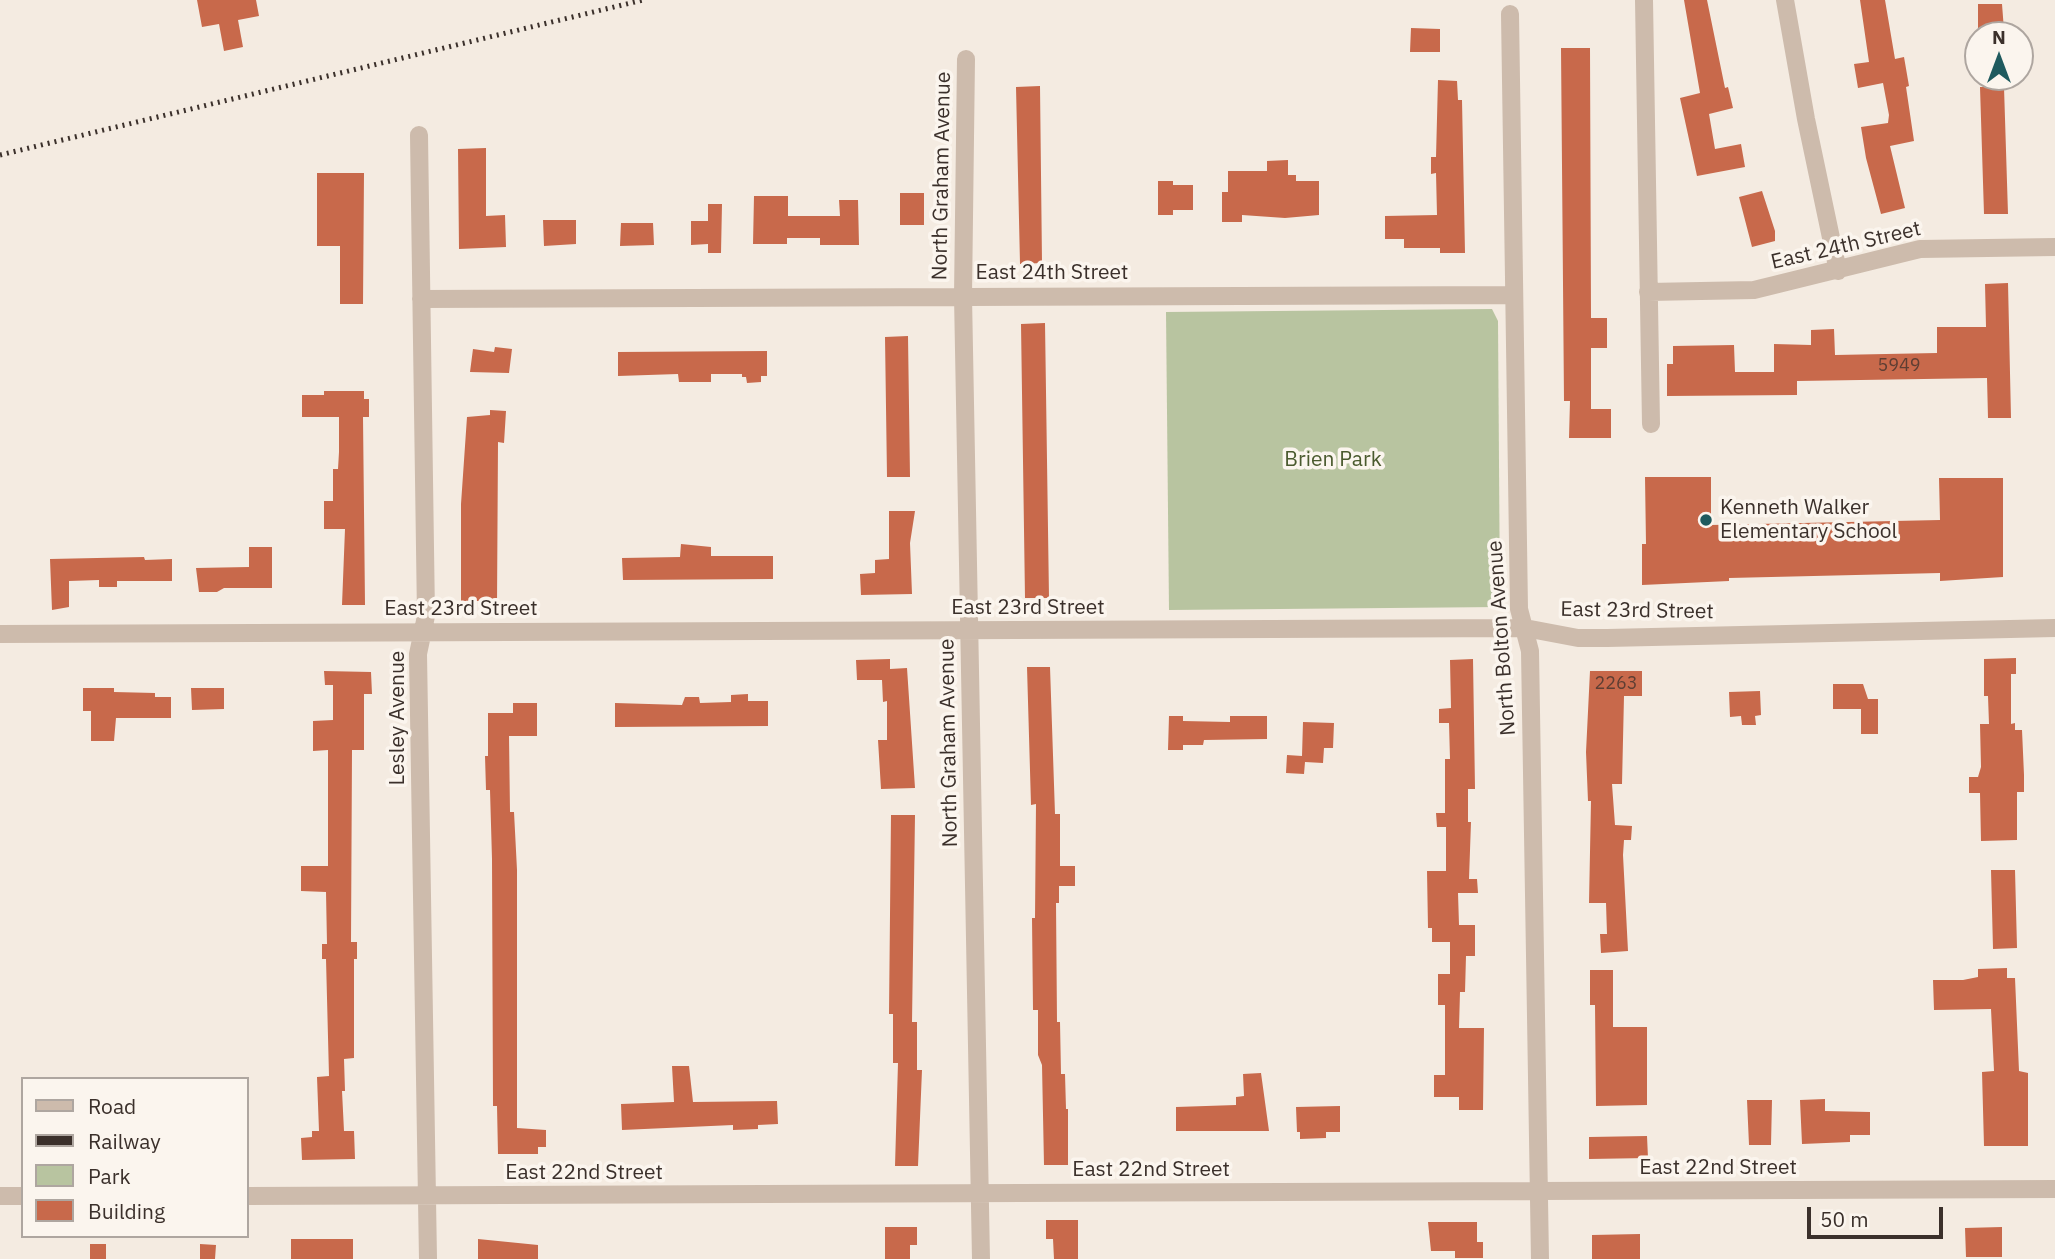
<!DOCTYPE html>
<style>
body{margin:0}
#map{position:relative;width:2055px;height:1259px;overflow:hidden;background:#f4ebe1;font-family:"IBM Plex Sans",sans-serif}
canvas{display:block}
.legend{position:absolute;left:21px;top:1077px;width:228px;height:161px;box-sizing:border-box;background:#fbf5ee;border:2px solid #aea6a0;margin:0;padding:9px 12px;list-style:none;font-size:21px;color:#3b302b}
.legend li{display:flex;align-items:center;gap:14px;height:35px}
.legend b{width:35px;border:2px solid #aea6a0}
.north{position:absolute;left:1964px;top:21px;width:70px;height:70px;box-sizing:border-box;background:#fbf5ee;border:2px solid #aea6a0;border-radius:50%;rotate:0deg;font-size:19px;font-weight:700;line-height:28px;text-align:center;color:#3b302b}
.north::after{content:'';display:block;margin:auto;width:24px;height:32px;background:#1f5a5e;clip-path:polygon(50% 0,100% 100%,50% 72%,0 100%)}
.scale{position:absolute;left:1807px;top:1207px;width:136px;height:32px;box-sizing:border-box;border:4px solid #3b302b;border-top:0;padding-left:9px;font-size:21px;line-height:24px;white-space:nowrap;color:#3b302b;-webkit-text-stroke:5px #fbf5ee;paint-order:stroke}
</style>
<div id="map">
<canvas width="2055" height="1259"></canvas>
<ul class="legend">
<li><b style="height:9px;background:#cdbbac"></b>Road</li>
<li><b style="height:9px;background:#3b302b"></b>Railway</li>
<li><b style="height:19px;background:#b8c4a0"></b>Park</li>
<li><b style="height:19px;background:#c8694b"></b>Building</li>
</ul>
<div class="north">N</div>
<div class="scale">50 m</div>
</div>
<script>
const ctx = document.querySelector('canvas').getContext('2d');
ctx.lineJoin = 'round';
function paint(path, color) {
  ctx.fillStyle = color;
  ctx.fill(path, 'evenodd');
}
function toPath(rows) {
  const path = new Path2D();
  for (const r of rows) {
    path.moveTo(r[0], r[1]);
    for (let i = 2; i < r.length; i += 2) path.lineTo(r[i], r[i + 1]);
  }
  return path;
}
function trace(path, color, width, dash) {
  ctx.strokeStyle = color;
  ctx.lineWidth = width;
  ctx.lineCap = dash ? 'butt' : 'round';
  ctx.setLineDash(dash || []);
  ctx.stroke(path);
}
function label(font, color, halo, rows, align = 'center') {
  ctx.font = font + ' "IBM Plex Sans",sans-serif';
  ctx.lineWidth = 7;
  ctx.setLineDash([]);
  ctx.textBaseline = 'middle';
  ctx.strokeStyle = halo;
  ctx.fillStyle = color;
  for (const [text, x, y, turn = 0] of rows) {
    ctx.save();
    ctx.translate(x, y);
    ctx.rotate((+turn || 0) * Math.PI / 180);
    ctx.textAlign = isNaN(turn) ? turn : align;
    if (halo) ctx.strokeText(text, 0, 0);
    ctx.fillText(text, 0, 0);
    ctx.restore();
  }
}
paint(toPath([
 [1492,309,1498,321,1500,607,1169,610,1166,312]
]), '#b8c4a0');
paint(toPath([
 [197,0,256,0,259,16,238,20,243,47,224,51,219,24,202,27],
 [1684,0,1707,0,1725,88,1728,87,1733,108,1709,114,1715,149,1741,144,1745,167,1697,176,1680,98,1700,93],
 [1860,0,1885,0,1895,59,1904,57,1909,86,1906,87,1914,141,1890,146,1905,208,1881,214,1866,158,1861,127,1888,123,1889,115,1883,83,1858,88,1854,64,1869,62],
 [1978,4,2002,4,2004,30,1978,30],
 [1411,28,1440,29,1440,52,1410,52],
 [1561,48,1590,48,1591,318,1607,318,1607,348,1591,348,1591,409,1611,409,1611,438,1569,438,1570,401,1564,401],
 [1438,80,1457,81,1458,100,1462,100,1465,253,1440,253,1440,248,1404,248,1404,239,1385,239,1385,216,1437,215,1436,173,1431,174,1431,157,1436,157],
 [1040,86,1042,263,1020,264,1016,87],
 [1980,87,2004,87,2008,214,1984,214],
 [486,148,486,216,505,215,506,247,459,249,458,149],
 [1288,160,1288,175,1296,175,1296,181,1319,181,1319,215,1285,218,1242,215,1242,222,1222,222,1222,192,1228,192,1228,171,1267,171,1267,161],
 [317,173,364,173,363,304,340,304,340,246,317,246],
 [1158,181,1173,181,1173,185,1193,185,1193,210,1173,210,1173,215,1158,215],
 [1762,191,1775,231,1775,241,1752,247,1739,197],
 [900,193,924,193,924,225,900,225],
 [754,196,788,196,788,216,840,216,839,200,858,200,859,245,820,245,820,238,787,238,787,244,753,244],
 [708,204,722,204,721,253,708,253,708,244,691,245,691,221,708,221],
 [543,220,576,220,576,244,544,246],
 [621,223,653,223,654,245,620,246],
 [2008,283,2011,418,1988,418,1987,378,1797,381,1797,395,1667,396,1667,364,1673,364,1673,346,1734,345,1735,372,1774,372,1774,344,1811,345,1811,330,1834,329,1835,355,1937,353,1937,327,1986,327,1985,284],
 [1045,323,1049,598,1025,598,1021,324],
 [908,336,910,477,887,477,885,337],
 [495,347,512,349,509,373,470,372,473,349,494,352],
 [767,351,767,376,761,376,761,382,747,383,746,377,742,377,742,374,711,374,711,382,679,382,678,374,618,376,618,352],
 [324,391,364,391,364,399,369,399,369,417,363,417,365,605,342,605,345,529,324,529,324,501,333,501,333,469,338,469,339,452,339,417,302,417,302,395,324,395],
 [490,410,506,411,504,443,498,442,497,604,479,604,479,601,461,601,461,504,467,417,490,415],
 [1645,477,1711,477,1711,525,1940,520,1939,478,2003,478,2003,577,1940,581,1940,573,1729,578,1729,581,1642,585,1642,544,1646,544],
 [889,511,915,511,910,543,912,594,861,595,860,574,875,573,875,560,889,559],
 [681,544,711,547,711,556,773,556,773,579,623,580,622,558,680,557],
 [249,547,272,547,272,588,224,588,217,592,199,592,196,568,249,567],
 [144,557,145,560,172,559,172,581,117,581,117,587,99,587,99,580,69,581,69,607,52,610,50,559],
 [2016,658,2016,674,2011,674,2011,724,2015,723,2015,730,2022,730,2024,775,2024,792,2017,792,2017,840,1981,841,1980,793,1969,793,1969,777,1978,777,1981,767,1980,724,1989,724,1988,696,1984,696,1984,659],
 [890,659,890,669,907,668,915,788,881,789,878,740,887,740,887,701,883,702,882,680,857,680,856,660],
 [1473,659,1475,789,1468,789,1468,822,1471,822,1469,879,1477,879,1478,893,1458,893,1459,925,1475,925,1475,956,1466,956,1465,992,1460,992,1459,1028,1484,1028,1483,1110,1459,1110,1459,1097,1434,1097,1434,1075,1445,1075,1445,1005,1438,1005,1438,974,1450,974,1450,942,1432,942,1432,928,1428,928,1427,871,1446,871,1446,827,1437,827,1436,813,1445,813,1445,759,1450,759,1449,723,1439,723,1439,709,1451,708,1450,660],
 [1027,667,1050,667,1055,814,1060,814,1060,866,1075,866,1075,886,1059,886,1059,903,1056,903,1057,1022,1060,1022,1061,1074,1065,1074,1066,1109,1068,1109,1068,1165,1044,1165,1042,1065,1038,1055,1038,1010,1033,1010,1032,918,1035,918,1036,804,1031,805],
 [324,671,371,672,372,694,364,694,364,750,352,750,351,942,357,942,357,959,354,959,354,1058,344,1059,345,1091,342,1091,344,1131,354,1131,355,1159,302,1160,301,1138,312,1137,312,1131,319,1131,317,1077,329,1076,326,959,322,959,322,944,327,944,326,892,301,891,301,866,328,866,328,750,313,751,313,721,333,720,333,685,325,685],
 [1590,671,1642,671,1642,696,1624,696,1622,784,1612,784,1615,825,1632,826,1631,840,1624,840,1623,855,1628,951,1601,953,1600,934,1607,934,1606,903,1589,903,1591,801,1588,801,1586,752],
 [1833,684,1863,684,1868,699,1878,699,1878,734,1861,734,1861,709,1833,709],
 [83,688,114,688,114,692,155,693,155,697,171,697,171,718,116,718,114,741,91,741,91,711,83,711],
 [191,688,224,688,224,709,192,710],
 [1760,691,1761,715,1755,716,1756,725,1742,725,1741,716,1730,717,1729,692],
 [748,694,748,701,768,701,768,726,615,727,615,703,682,705,685,697,699,697,700,703,731,702,731,695],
 [513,703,537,703,537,736,509,736,510,812,514,812,517,870,517,1128,546,1130,546,1147,538,1147,538,1154,498,1154,497,1106,493,1106,492,859,490,790,486,790,485,756,488,756,488,713,513,713],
 [1169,716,1183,716,1183,721,1230,722,1230,716,1267,716,1267,739,1204,740,1203,745,1183,745,1183,750,1168,750],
 [1303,722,1334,723,1333,748,1324,748,1323,763,1305,762,1304,774,1286,773,1287,755,1302,756],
 [891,815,915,815,912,1022,917,1022,917,1070,922,1070,918,1166,895,1166,898,1063,893,1063,893,1014,889,1014],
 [1991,870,2015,870,2017,948,1993,949],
 [2007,968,2007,978,2015,978,2019,1071,2028,1073,2028,1146,1984,1146,1982,1072,1994,1071,1991,1009,1934,1010,1933,980,1963,980,1978,977,1978,969],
 [1590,970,1613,970,1613,1027,1647,1027,1647,1105,1596,1106,1595,1005,1590,1005],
 [672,1066,689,1066,693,1102,777,1101,778,1124,758,1125,758,1129,733,1130,733,1125,622,1130,621,1104,674,1102],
 [1261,1073,1269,1131,1176,1131,1176,1107,1236,1105,1236,1097,1244,1096,1243,1074],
 [1825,1099,1825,1111,1870,1112,1870,1135,1850,1135,1850,1142,1802,1144,1800,1100],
 [1747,1100,1772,1100,1771,1145,1749,1145],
 [1340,1106,1340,1132,1326,1132,1326,1138,1300,1139,1300,1132,1297,1132,1296,1107],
 [1647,1136,1648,1158,1589,1159,1589,1137],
 [1046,1220,1078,1220,1078,1259,1054,1259,1053,1239,1046,1239],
 [1428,1222,1477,1222,1477,1242,1483,1242,1483,1258,1455,1258,1455,1251,1431,1251],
 [885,1227,917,1227,917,1245,910,1245,910,1259,885,1259],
 [2002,1227,2002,1257,1966,1257,1965,1228],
 [1640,1234,1640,1259,1592,1259,1592,1235],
 [291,1239,353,1239,353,1259,291,1259],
 [478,1239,538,1245,538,1259,478,1259],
 [90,1244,106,1244,106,1259,90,1259],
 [200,1244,216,1245,215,1259,200,1259]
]), '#c8694b');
trace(toPath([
 [1644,0,1651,424],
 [1785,0,1806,119,1838,271],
 [1510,14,1519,609,1530,651,1540,1259],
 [966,59,963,296,981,1259],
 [419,135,426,616,418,654,428,1259],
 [1648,292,1754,290,1920,249,2055,247],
 [421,299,1514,295],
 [0,634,1525,628,1578,638,1607,638,2055,628],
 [0,1196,23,1196],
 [247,1196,2055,1189]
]), '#cdbbac', 18);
trace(toPath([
 [0,155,643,0]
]), '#3b302b', 5, [2, 5]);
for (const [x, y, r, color] of [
 [1706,520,7,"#1f5a5e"]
]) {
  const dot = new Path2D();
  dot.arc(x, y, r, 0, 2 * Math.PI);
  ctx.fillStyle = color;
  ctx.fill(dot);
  trace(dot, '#fbf5ee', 2.5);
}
label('18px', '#5e3e33', null, [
 ["5949",1899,366],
 ["2263",1616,684]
]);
label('21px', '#3b302b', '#fbf5ee', [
 ["North Graham Avenue",942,176,-89],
 ["East 24th Street",1846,246,-13],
 ["East 24th Street",1052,273],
 ["East 23rd Street",1028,608],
 ["East 23rd Street",461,609],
 ["East 23rd Street",1637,611,1],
 ["North Bolton Avenue",1502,638,-94],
 ["Lesley Avenue",398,718,-90],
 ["North Graham Avenue",949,743,-91],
 ["East 22nd Street",1718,1168],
 ["East 22nd Street",1151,1170],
 ["East 22nd Street",584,1173]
]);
label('21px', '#4a5a2e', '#fbf5ee', [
 ["Brien Park",1333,460]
]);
label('21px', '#3b302b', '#fbf5ee', [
 ["Kenneth Walker",1720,508],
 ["Elementary School",1720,532]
], 'left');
</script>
